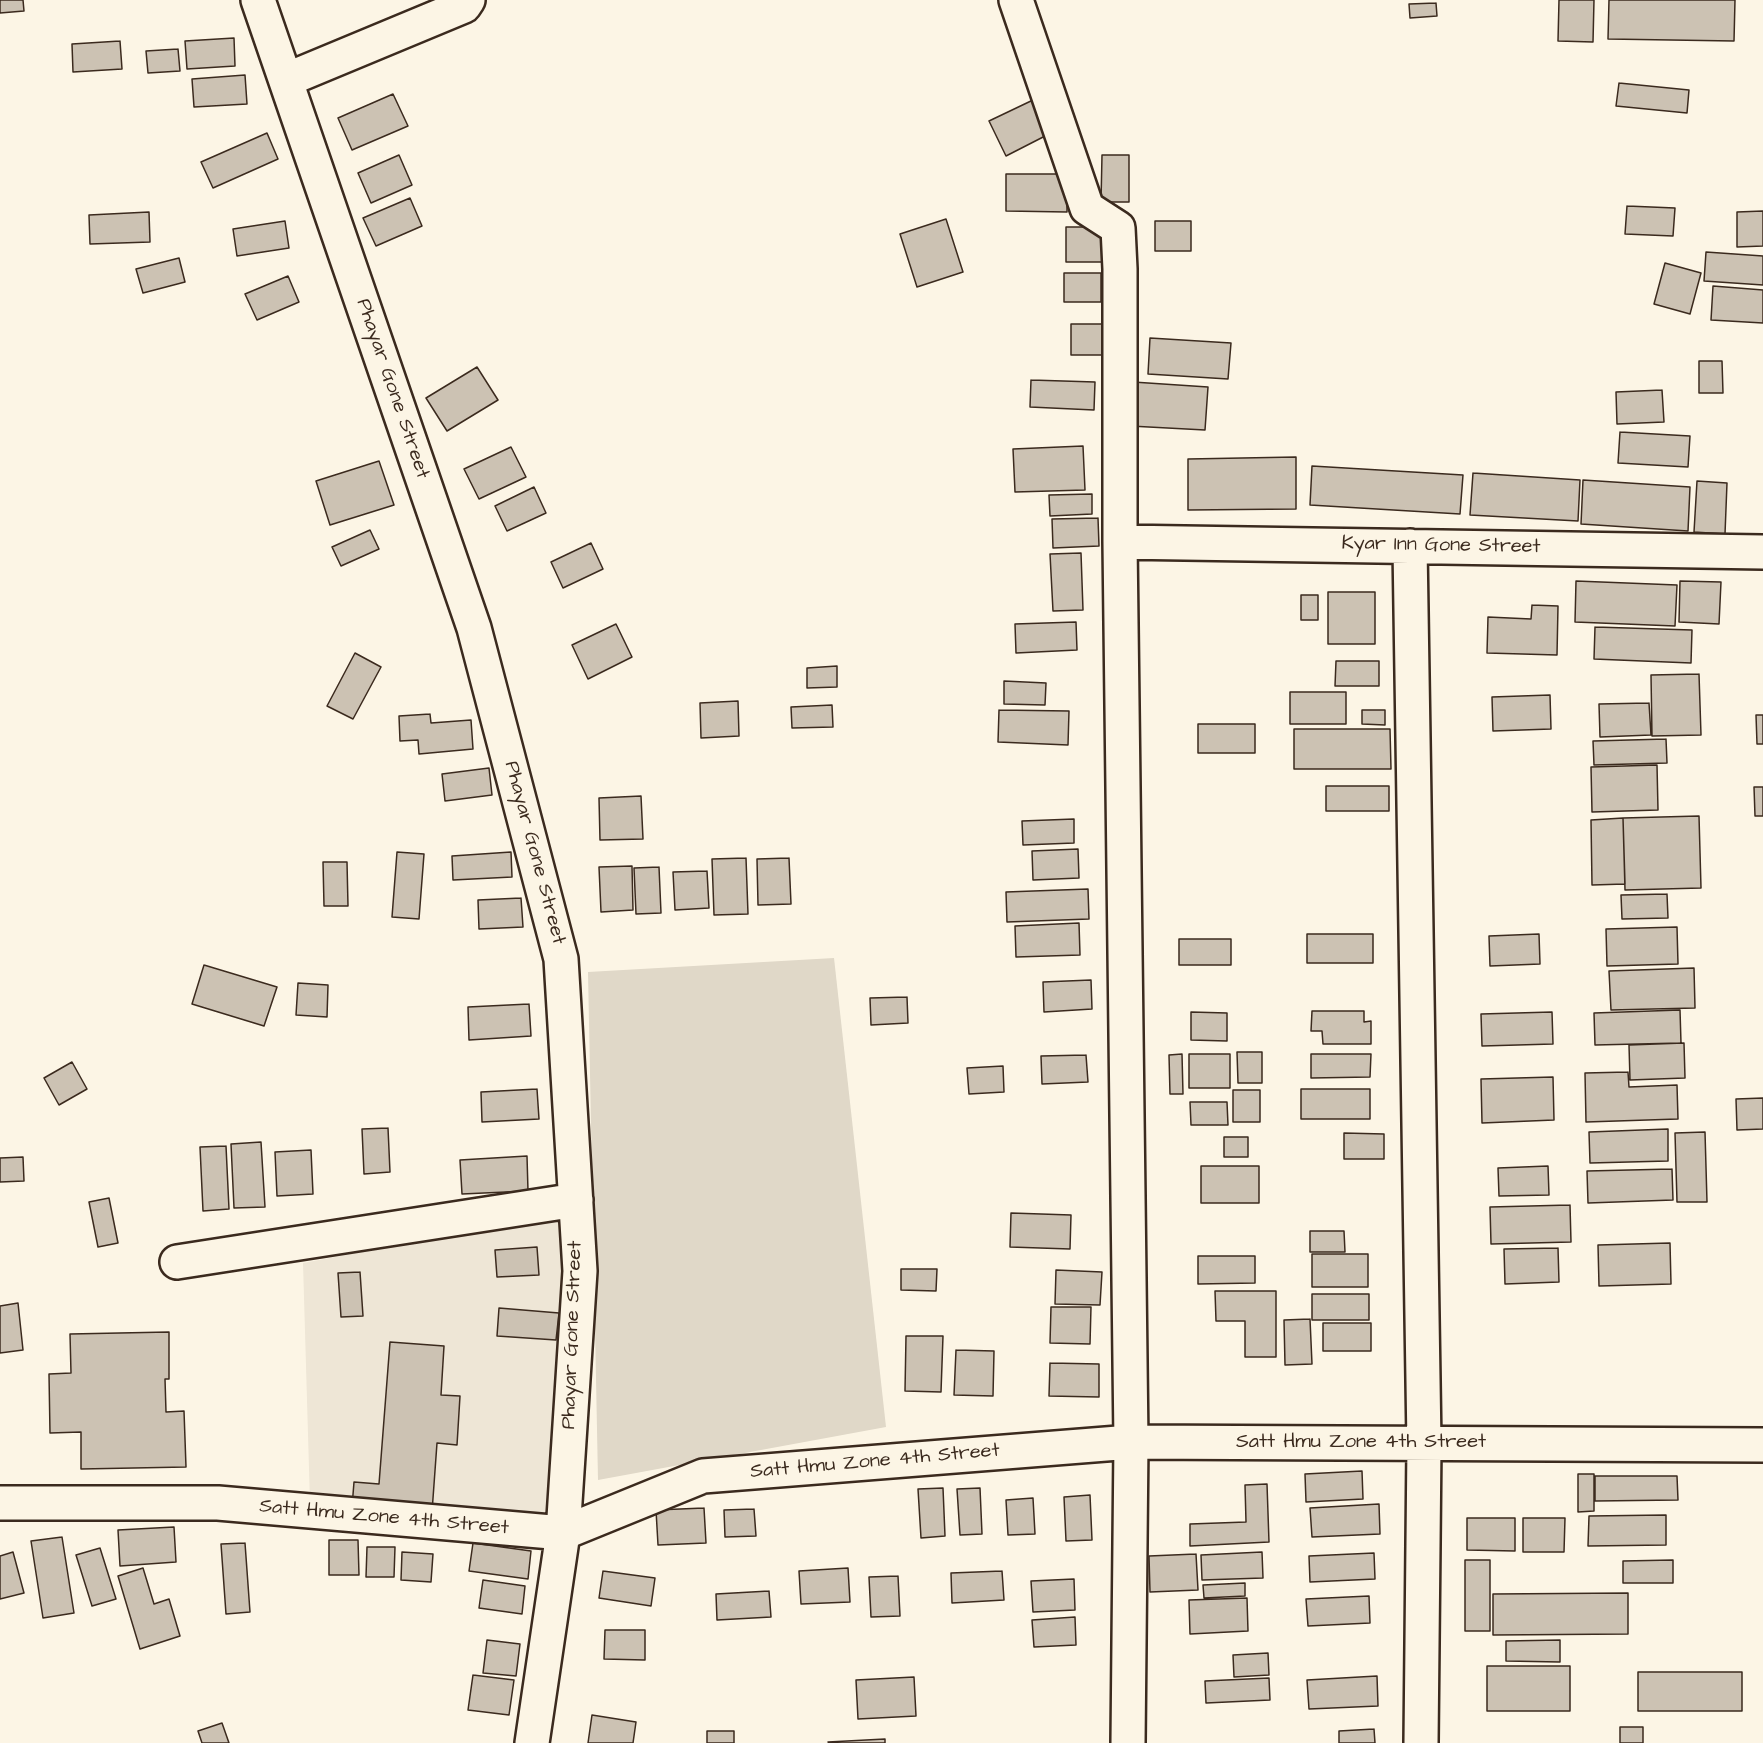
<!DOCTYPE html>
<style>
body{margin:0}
canvas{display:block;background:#fcf5e5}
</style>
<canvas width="1763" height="1743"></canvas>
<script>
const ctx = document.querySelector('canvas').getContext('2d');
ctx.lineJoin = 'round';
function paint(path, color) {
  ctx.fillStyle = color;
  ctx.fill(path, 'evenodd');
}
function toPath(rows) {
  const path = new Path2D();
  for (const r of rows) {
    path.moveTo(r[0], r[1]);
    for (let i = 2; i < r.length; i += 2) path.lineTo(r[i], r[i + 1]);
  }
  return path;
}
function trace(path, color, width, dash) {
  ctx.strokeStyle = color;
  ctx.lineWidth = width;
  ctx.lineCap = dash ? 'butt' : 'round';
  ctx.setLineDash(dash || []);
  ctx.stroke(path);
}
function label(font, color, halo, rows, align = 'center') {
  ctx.font = font + ' "Architects Daughter",sans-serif';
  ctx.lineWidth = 4.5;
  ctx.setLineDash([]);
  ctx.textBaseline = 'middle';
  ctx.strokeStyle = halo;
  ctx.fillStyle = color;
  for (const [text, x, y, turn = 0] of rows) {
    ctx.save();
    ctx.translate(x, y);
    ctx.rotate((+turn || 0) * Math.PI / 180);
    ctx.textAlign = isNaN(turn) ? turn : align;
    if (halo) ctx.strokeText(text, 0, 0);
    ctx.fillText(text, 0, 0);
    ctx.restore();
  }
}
paint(toPath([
 [566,1214,551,1513,378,1514,310,1503,303,1263]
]), '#eee6d6');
paint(toPath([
 [834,958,886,1427,598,1480,588,972]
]), '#e0d8c8');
const building = toPath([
 [0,0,23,0,24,11,0,13,0,0],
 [1559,0,1594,0,1593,42,1558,41,1559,0],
 [1609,0,1735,0,1734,41,1608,39,1609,0],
 [1436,3,1437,16,1410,18,1409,4,1436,3],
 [234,38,235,66,187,69,185,41,234,38],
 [120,41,122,69,73,72,72,44,120,41],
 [178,49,180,71,148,73,146,51,178,49],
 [245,75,247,104,194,107,192,79,245,75],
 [1619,83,1689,90,1687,113,1616,106,1619,83],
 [393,94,408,126,352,150,338,118,393,94],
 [1033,100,1049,134,1006,156,989,121,1033,100],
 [267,133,278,159,213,188,201,162,267,133],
 [399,155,412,185,371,203,358,173,399,155],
 [1102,155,1129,155,1129,202,1101,202,1102,155],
 [1006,174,1067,174,1067,212,1006,211,1006,174],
 [410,198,422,226,376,246,363,218,410,198],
 [1627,206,1675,208,1673,236,1625,234,1627,206],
 [1763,211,1763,246,1737,247,1737,212,1763,211],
 [149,212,150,242,90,244,89,215,149,212],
 [946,219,963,272,917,287,900,234,946,219],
 [285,221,289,248,237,256,233,229,285,221],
 [1155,221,1191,221,1191,251,1155,251,1155,221],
 [1066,227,1104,227,1104,262,1066,262,1066,227],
 [1706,252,1763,256,1763,285,1704,281,1706,252],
 [179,258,185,282,143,293,136,269,179,258],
 [1665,263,1701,273,1690,314,1654,304,1665,263],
 [1064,273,1101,273,1101,302,1064,302,1064,273],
 [288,276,299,302,257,320,245,294,288,276],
 [1713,286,1763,290,1763,323,1711,320,1713,286],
 [1071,324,1102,324,1102,355,1071,355,1071,324],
 [1150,338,1231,343,1228,379,1148,374,1150,338],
 [1699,361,1722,361,1723,393,1699,393,1699,361],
 [477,367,498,400,447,431,426,398,477,367],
 [1031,380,1095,382,1094,410,1030,407,1031,380],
 [1133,382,1208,387,1205,430,1130,426,1133,382],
 [1662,390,1664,422,1617,424,1616,392,1662,390],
 [1620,432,1690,436,1688,467,1618,463,1620,432],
 [1083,446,1085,490,1015,492,1013,449,1083,446],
 [511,447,526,477,479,499,464,469,511,447],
 [1296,457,1296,509,1188,510,1188,459,1296,457],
 [379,461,394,505,330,525,316,481,379,461],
 [1312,466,1463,475,1460,514,1310,505,1312,466],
 [1473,473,1580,480,1578,521,1470,515,1473,473],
 [1583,480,1690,487,1688,531,1581,524,1583,480],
 [1697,481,1727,483,1725,534,1694,532,1697,481],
 [534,487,546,513,507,531,495,506,534,487],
 [1092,494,1092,514,1050,516,1049,495,1092,494],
 [1098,518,1099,546,1053,548,1052,519,1098,518],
 [370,530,379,549,341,566,332,547,370,530],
 [591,543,603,569,563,588,551,562,591,543],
 [1081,553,1083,610,1053,611,1050,554,1081,553],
 [1576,581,1677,585,1675,626,1575,622,1576,581],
 [1680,581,1721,582,1719,624,1679,622,1680,581],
 [1328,592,1375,592,1375,644,1328,644,1328,592],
 [1301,595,1318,595,1318,620,1301,620,1301,595],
 [1532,605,1558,606,1557,655,1487,653,1488,617,1531,619,1532,605],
 [1076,622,1077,650,1016,653,1015,624,1076,622],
 [616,624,632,657,588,679,572,645,616,624],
 [1595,627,1692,630,1691,663,1594,659,1595,627],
 [355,653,381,667,353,719,327,706,355,653],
 [1336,661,1379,661,1379,686,1335,686,1336,661],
 [837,666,837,687,807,688,807,668,837,666],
 [1699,674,1701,735,1652,736,1651,675,1699,674],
 [1004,681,1046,683,1045,705,1004,704,1004,681],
 [1290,692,1346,692,1346,724,1290,724,1290,692],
 [1550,695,1551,729,1493,731,1492,697,1550,695],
 [738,701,739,736,701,738,700,703,738,701],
 [1649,703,1651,735,1600,737,1599,704,1649,703],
 [832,705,833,727,792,728,791,707,832,705],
 [999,710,1069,711,1068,745,998,742,999,710],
 [1362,710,1385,710,1385,725,1362,724,1362,710],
 [430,714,431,723,471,720,473,749,419,754,418,740,400,741,399,716,430,714],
 [1756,715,1763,715,1763,744,1757,744,1756,715],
 [1198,724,1255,724,1255,753,1198,753,1198,724],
 [1294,729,1390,729,1391,769,1294,769,1294,729],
 [1666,739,1667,763,1594,765,1593,741,1666,739],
 [1657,765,1658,810,1592,812,1591,767,1657,765],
 [489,768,492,795,445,801,442,774,489,768],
 [1326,786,1389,786,1389,811,1326,811,1326,786],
 [1754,787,1763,787,1763,816,1755,816,1754,787],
 [641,796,643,839,600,840,599,798,641,796],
 [1699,816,1701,888,1625,890,1623,818,1699,816],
 [1623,818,1625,884,1592,885,1591,820,1623,818],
 [1074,819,1074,843,1023,845,1022,821,1074,819],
 [1078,849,1079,878,1033,880,1032,851,1078,849],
 [397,852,424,854,419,919,392,917,397,852],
 [511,852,512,877,453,880,452,856,511,852],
 [746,858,748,914,714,915,712,859,746,858],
 [789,858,791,904,758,905,757,859,789,858],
 [323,862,347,862,348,906,324,906,323,862],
 [632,866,633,910,601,912,599,867,632,866],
 [659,867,661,913,636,914,634,868,659,867],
 [707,871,709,908,675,910,673,872,707,871],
 [1088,889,1089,919,1007,922,1006,892,1088,889],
 [1667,894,1668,918,1622,919,1621,895,1667,894],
 [521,898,523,927,479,929,478,900,521,898],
 [1079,923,1080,955,1016,957,1015,926,1079,923],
 [1677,927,1678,964,1607,966,1606,929,1677,927],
 [1307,934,1373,934,1373,963,1307,963,1307,934],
 [1539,934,1540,964,1490,966,1489,936,1539,934],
 [1179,939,1231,939,1231,965,1179,965,1179,939],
 [204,965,277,987,264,1026,192,1004,204,965],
 [1694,968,1695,1008,1611,1010,1609,971,1694,968],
 [1091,980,1092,1009,1044,1012,1043,982,1091,980],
 [298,983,328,985,327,1017,296,1015,298,983],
 [907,997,908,1023,871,1025,870,998,907,997],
 [529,1004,531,1036,469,1040,468,1007,529,1004],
 [1680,1010,1681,1043,1595,1045,1594,1013,1680,1010],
 [1312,1011,1364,1011,1364,1022,1371,1021,1371,1044,1323,1044,1322,1031,1311,1031,1312,1011],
 [1191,1012,1227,1013,1227,1041,1191,1040,1191,1012],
 [1552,1012,1553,1044,1482,1046,1481,1014,1552,1012],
 [1684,1043,1685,1078,1630,1080,1629,1045,1684,1043],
 [1237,1052,1262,1052,1262,1083,1238,1083,1237,1052],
 [1182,1054,1183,1094,1170,1094,1169,1055,1182,1054],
 [1189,1054,1230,1054,1230,1088,1189,1088,1189,1054],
 [1311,1054,1371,1054,1370,1077,1311,1078,1311,1054],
 [1086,1055,1088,1082,1042,1084,1041,1056,1086,1055],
 [72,1062,87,1089,59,1105,44,1078,72,1062],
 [1003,1066,1004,1092,969,1094,967,1068,1003,1066],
 [1628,1072,1629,1087,1677,1085,1678,1119,1586,1122,1585,1073,1628,1072],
 [1553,1077,1554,1120,1482,1123,1481,1079,1553,1077],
 [537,1089,539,1119,482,1122,481,1092,537,1089],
 [1301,1089,1370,1089,1370,1119,1301,1119,1301,1089],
 [1233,1090,1260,1090,1260,1122,1233,1122,1233,1090],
 [1763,1098,1763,1129,1737,1130,1736,1099,1763,1098],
 [1190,1102,1227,1102,1228,1125,1191,1125,1190,1102],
 [388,1128,390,1172,364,1174,362,1129,388,1128],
 [1668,1129,1668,1161,1590,1163,1589,1132,1668,1129],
 [1705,1132,1707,1202,1677,1202,1675,1133,1705,1132],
 [1344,1133,1384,1134,1384,1159,1344,1159,1344,1133],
 [1224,1137,1248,1137,1248,1157,1224,1157,1224,1137],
 [261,1142,265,1207,234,1208,231,1144,261,1142],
 [226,1146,229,1209,203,1211,200,1147,226,1146],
 [311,1150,313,1194,277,1196,275,1152,311,1150],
 [527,1156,528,1191,462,1194,460,1160,527,1156],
 [23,1157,24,1181,0,1182,0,1158,23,1157],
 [1201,1166,1259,1166,1259,1203,1201,1203,1201,1166],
 [1548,1166,1549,1195,1499,1196,1498,1168,1548,1166],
 [1672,1169,1673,1200,1588,1203,1587,1171,1672,1169],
 [109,1198,118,1243,98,1247,89,1202,109,1198],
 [1570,1205,1571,1242,1491,1244,1490,1207,1570,1205],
 [1011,1213,1071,1215,1070,1249,1010,1247,1011,1213],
 [1310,1231,1344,1231,1345,1252,1310,1252,1310,1231],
 [1670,1243,1671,1284,1599,1286,1598,1245,1670,1243],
 [537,1247,539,1275,497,1277,495,1250,537,1247],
 [1558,1248,1559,1282,1505,1284,1504,1249,1558,1248],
 [1312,1254,1368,1254,1368,1287,1312,1287,1312,1254],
 [1198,1256,1255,1256,1255,1283,1198,1284,1198,1256],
 [901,1269,937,1269,936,1291,901,1290,901,1269],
 [1056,1270,1102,1272,1100,1305,1055,1304,1056,1270],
 [360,1272,363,1316,341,1317,338,1273,360,1272],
 [1215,1291,1276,1291,1276,1357,1245,1357,1245,1321,1216,1321,1215,1291],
 [1312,1294,1369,1294,1369,1320,1312,1320,1312,1294],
 [18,1303,23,1350,0,1353,0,1306,18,1303],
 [1051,1307,1091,1307,1090,1344,1050,1343,1051,1307],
 [499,1308,559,1313,556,1340,497,1336,499,1308],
 [1310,1319,1312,1364,1285,1365,1284,1320,1310,1319],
 [1323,1323,1371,1323,1371,1351,1323,1351,1323,1323],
 [169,1332,169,1379,165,1379,166,1412,184,1411,186,1467,81,1469,81,1432,50,1433,49,1374,71,1373,70,1334,169,1332],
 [906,1336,943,1336,941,1392,905,1391,906,1336],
 [390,1342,444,1346,441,1395,460,1396,457,1445,437,1443,432,1512,352,1507,354,1482,379,1484,390,1342],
 [956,1350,994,1351,993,1396,954,1395,956,1350],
 [1050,1363,1099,1364,1099,1397,1049,1396,1050,1363],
 [1362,1471,1363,1499,1306,1502,1305,1474,1362,1471],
 [1578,1474,1594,1474,1594,1511,1578,1512,1578,1474],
 [1595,1476,1677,1476,1678,1500,1595,1501,1595,1476],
 [1267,1484,1269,1542,1190,1546,1190,1524,1246,1522,1245,1485,1267,1484],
 [943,1488,945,1536,921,1538,918,1489,943,1488],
 [980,1488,982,1534,960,1535,957,1489,980,1488],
 [1090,1495,1092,1540,1066,1541,1064,1497,1090,1495],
 [1033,1498,1035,1534,1008,1535,1006,1500,1033,1498],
 [1379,1504,1380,1534,1312,1537,1310,1508,1379,1504],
 [704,1508,706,1543,658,1545,656,1510,704,1508],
 [754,1509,756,1536,725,1537,724,1510,754,1509],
 [1666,1515,1666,1545,1588,1546,1589,1516,1666,1515],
 [1467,1518,1515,1518,1515,1551,1467,1550,1467,1518],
 [1523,1518,1565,1518,1564,1552,1523,1552,1523,1518],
 [174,1527,176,1562,120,1566,118,1530,174,1527],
 [62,1537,74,1613,43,1618,31,1541,62,1537],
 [329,1540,358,1540,359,1575,329,1575,329,1540],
 [245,1543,250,1612,226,1614,221,1544,245,1543],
 [473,1543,531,1551,528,1579,469,1571,473,1543],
 [367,1547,395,1547,394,1577,366,1577,367,1547],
 [100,1548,116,1599,92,1606,76,1555,100,1548],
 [13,1552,24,1593,0,1599,0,1556,13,1552],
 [402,1552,433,1554,431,1582,401,1580,402,1552],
 [1262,1552,1263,1578,1202,1580,1201,1555,1262,1552],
 [1374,1553,1375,1579,1310,1582,1309,1556,1374,1553],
 [1196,1554,1198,1590,1150,1592,1149,1556,1196,1554],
 [1465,1560,1490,1560,1490,1631,1465,1631,1465,1560],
 [1673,1560,1673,1583,1623,1583,1623,1561,1673,1560],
 [143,1568,154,1604,169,1599,180,1636,140,1649,118,1576,143,1568],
 [848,1568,850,1602,801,1604,799,1571,848,1568],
 [603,1571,655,1578,651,1606,599,1598,603,1571],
 [1002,1571,1004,1600,952,1603,951,1573,1002,1571],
 [898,1576,900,1616,871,1617,869,1577,898,1576],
 [1074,1579,1075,1610,1033,1612,1031,1581,1074,1579],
 [483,1580,525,1586,522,1614,479,1608,483,1580],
 [1245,1583,1245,1596,1204,1598,1203,1585,1245,1583],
 [769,1591,771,1617,717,1620,716,1594,769,1591],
 [1628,1593,1628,1634,1493,1635,1493,1594,1628,1593],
 [1369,1596,1370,1623,1308,1626,1306,1599,1369,1596],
 [1247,1598,1248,1631,1190,1634,1189,1600,1247,1598],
 [1075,1617,1076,1645,1034,1647,1032,1620,1075,1617],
 [605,1630,645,1630,645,1660,604,1659,605,1630],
 [487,1640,520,1644,516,1676,483,1673,487,1640],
 [1560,1640,1560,1662,1506,1661,1506,1641,1560,1640],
 [1268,1653,1269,1675,1234,1677,1233,1655,1268,1653],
 [1487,1666,1570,1666,1570,1711,1487,1711,1487,1666],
 [1638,1672,1742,1672,1742,1711,1638,1711,1638,1672],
 [473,1675,514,1680,509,1715,468,1710,473,1675],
 [1377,1676,1378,1706,1309,1709,1307,1680,1377,1676],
 [914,1677,916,1716,858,1719,856,1680,914,1677],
 [1269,1678,1270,1700,1206,1703,1205,1681,1269,1678],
 [592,1715,636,1722,633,1743,588,1743,592,1715],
 [222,1723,229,1743,202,1743,198,1731,222,1723],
 [1620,1727,1643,1727,1643,1743,1620,1743,1620,1727],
 [1374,1729,1375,1743,1339,1743,1339,1731,1374,1729],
 [707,1731,734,1731,734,1743,707,1743,707,1731],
 [885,1739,885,1743,829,1743,828,1742,885,1739]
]);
paint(building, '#ccc2b3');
trace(building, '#3b2a1e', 1.5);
const minor = toPath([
 [258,0,474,628,561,959,580,1271,563,1533,532,1743],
 [1016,0,1087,208,1118,228,1120,269,1120,542,1131,1442,1128,1743],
 [286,80,464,6,468,0],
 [1120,542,1763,552],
 [1410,546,1424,1444,1421,1743],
 [177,1262,576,1200],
 [0,1503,218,1503,563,1533,703,1476,1131,1442,1763,1445]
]);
trace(minor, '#3b2a1e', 38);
trace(minor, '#fcf5e5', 33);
label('20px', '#3b2a1e', '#fcf5e5', [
 ["Phayar Gone Street",392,389,71],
 ["Kyar Inn Gone Street",1441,546,1],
 ["Phayar Gone Street",534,853,75],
 ["Phayar Gone Street",573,1335,-88],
 ["Satt Hmu Zone 4th Street",1361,1443],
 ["Satt Hmu Zone 4th Street",875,1462,-5],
 ["Satt Hmu Zone 4th Street",384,1518,5]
]);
</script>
